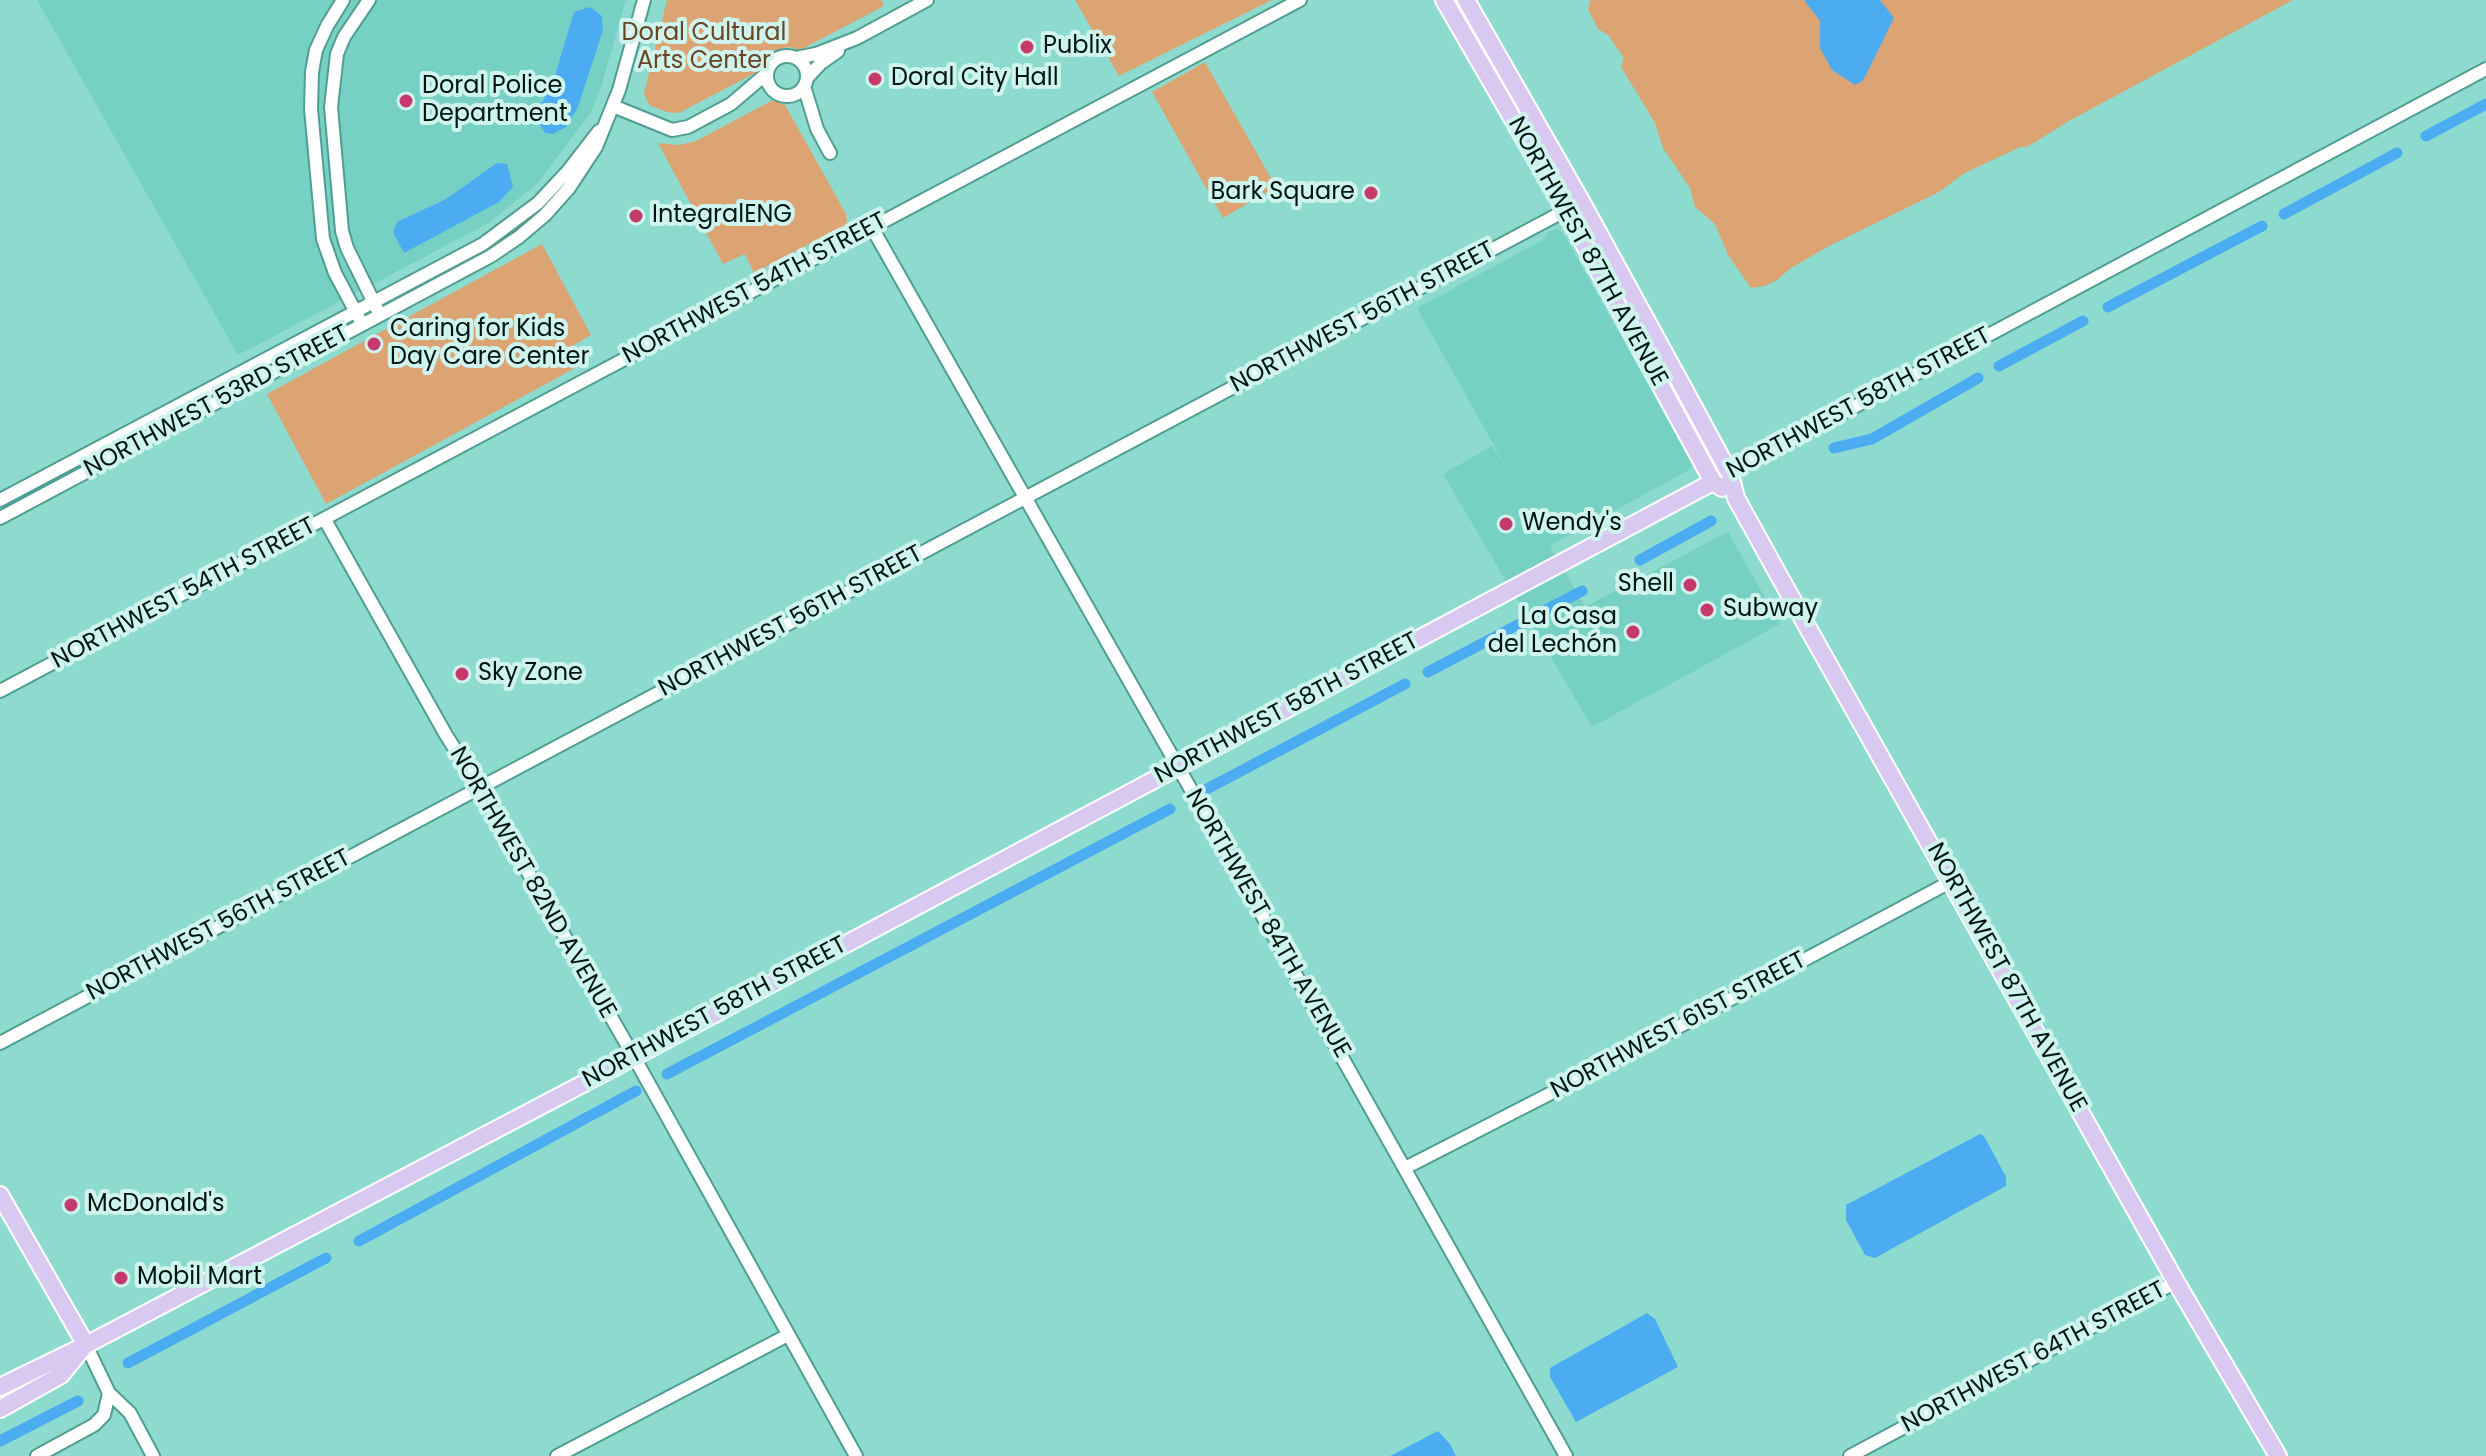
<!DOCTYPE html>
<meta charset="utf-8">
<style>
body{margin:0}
canvas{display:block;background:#8ddbce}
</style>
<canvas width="2486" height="1456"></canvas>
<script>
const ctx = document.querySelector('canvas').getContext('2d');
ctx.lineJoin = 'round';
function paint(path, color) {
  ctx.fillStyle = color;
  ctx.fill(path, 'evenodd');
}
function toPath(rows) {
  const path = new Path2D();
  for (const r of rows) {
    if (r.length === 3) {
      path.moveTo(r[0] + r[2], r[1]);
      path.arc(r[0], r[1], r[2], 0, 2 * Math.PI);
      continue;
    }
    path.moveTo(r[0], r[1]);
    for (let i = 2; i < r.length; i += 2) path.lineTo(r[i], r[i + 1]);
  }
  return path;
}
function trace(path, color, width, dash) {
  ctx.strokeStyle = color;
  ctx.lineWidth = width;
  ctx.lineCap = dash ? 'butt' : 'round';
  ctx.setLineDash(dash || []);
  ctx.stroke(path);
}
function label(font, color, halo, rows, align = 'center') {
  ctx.font = font + ' Poppins,sans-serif';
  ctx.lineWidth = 8;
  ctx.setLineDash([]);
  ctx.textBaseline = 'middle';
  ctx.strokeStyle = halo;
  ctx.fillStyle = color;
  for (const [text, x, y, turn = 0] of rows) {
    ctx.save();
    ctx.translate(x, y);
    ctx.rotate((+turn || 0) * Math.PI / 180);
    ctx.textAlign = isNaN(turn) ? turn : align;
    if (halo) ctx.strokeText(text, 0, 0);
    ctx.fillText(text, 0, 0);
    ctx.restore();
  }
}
paint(toPath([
 [37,0,626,0,602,84,591,112,537,184,487,224,238,355],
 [1557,229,1563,233,1693,465,1689,470,1550,546,1585,607,1728,532,1780,624,1592,727,1443,474,1492,446,1506,467,1417,308,1543,240,1548,232]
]), '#76d0c3');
paint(toPath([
 [667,0,881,0,884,6,800,50,789,47,773,51,757,72,679,113,667,112,649,105,644,94],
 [1075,0,1272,0,1119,76],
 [1590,0,2293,0,2069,121,2027,147,2020,147,1963,174,1939,192,1827,247,1791,268,1777,280,1765,286,1751,288,1728,255,1715,224,1695,207,1690,188,1663,148,1655,123,1621,67,1624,58,1608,35,1598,29,1588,9],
 [1205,62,1276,187,1223,218,1152,92],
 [773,100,785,105,846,214,847,224,754,273,745,254,723,264,658,143,679,145,696,141],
 [542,244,591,335,567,349,577,367,326,504,267,394]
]), '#dba472');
paint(toPath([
 [1804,0,1880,0,1894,18,1863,81,1855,85,1832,70,1820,48,1820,21],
 [590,7,602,16,603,30,578,107,566,127,553,134,545,133,535,117,554,79,574,12],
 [497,163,507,164,513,187,499,202,404,253,393,232,397,222,446,199],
 [1980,1134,1984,1136,2006,1177,2006,1186,1875,1258,1865,1255,1846,1220,1846,1205],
 [1647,1313,1655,1319,1678,1367,1576,1422,1550,1377,1550,1368],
 [1438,1431,1450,1444,1456,1456,1390,1456]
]), '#4cacf2');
trace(toPath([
 [2426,136,2486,104],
 [2284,214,2397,153],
 [2108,307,2262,226],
 [1999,366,2083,321],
 [1834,448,1872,439,1978,378],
 [1640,560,1711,521],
 [1428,672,1582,591],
 [1207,789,1405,684],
 [667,1074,1170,809],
 [359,1241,636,1091],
 [128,1363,326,1258],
 [0,1441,78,1401]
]), '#4cacf2', 11);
const minor = toPath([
 [343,0,327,26,316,50,312,72,311,109,323,239,335,273,359,318],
 [369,0,344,37,337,54,331,107,342,231,347,248,377,309],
 [787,76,20],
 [796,58,816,54,857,38,927,0],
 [807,78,821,63,838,51],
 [804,86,817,129,830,153],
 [613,106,672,130,688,127,731,104,766,74],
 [871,226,1248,890,1566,1456],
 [1723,477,2486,69],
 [0,500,483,244,538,203,568,171,599,131],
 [0,518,491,256,519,237,545,215,569,188,596,147,619,90,644,0],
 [325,520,446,735,479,787,634,1057,856,1456],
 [0,691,1300,0],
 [0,1043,1572,207],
 [1405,1168,1639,1048,1952,881],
 [86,1345,109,1393,130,1413,153,1456],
 [37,1456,94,1425,104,1415,109,1393],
 [557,1456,788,1335],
 [1850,1456,2176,1282]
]);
const major = toPath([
 [1444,0,1566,211,1713,482,1722,488],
 [1466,0,1581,201,1684,389,1730,474,1736,498,1808,628,2176,1282,2278,1456],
 [0,1195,86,1345],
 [0,1387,86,1345,634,1057,1713,482],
 [0,1409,61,1375,82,1349]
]);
trace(minor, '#509e92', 16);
trace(major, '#fff', 20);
trace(minor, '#fff', 12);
trace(major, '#d9c8f0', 16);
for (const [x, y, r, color] of [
 [1027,47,8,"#c5396c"],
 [875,79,8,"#c5396c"],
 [406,101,8,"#c5396c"],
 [1371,193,8,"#c5396c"],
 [636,216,8,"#c5396c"],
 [374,344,8,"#c5396c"],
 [1506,524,8,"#c5396c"],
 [1690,585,8,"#c5396c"],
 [1707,610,8,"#c5396c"],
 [1633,632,8,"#c5396c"],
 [462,674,8,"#c5396c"],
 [71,1205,8,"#c5396c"],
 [121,1278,8,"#c5396c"]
]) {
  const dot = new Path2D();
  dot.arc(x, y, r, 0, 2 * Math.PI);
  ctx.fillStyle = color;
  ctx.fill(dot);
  trace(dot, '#cef4ed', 3);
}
label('24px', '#674525', '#cef4ed', [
 ["Doral Cultural",704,34],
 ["Arts Center",704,62]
]);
label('24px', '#001512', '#cef4ed', [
 ["Publix",1043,47],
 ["Doral City Hall",891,79],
 ["Doral Police",422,87],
 ["Department",422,115],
 ["Bark Square",1355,193,"right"],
 ["IntegralENG",652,216],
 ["Caring for Kids",390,330],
 ["Day Care Center",390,358],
 ["Wendy's",1522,524],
 ["Shell",1674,585,"right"],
 ["Subway",1723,610],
 ["La Casa",1617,618,"right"],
 ["del Lechón",1617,646,"right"],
 ["Sky Zone",478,674],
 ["McDonald's",87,1205],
 ["Mobil Mart",137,1278]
], 'left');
label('24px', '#001512', '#cef4ed', [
 ["NORTHWEST 87TH AVENUE",1587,252,61],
 ["NORTHWEST 54TH STREET",755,289,-28],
 ["NORTHWEST 56TH STREET",1363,318,-28],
 ["NORTHWEST 53RD STREET",217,402,-28],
 ["NORTHWEST 58TH STREET",1859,404,-28],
 ["NORTHWEST 54TH STREET",184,594,-28],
 ["NORTHWEST 56TH STREET",791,622,-28],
 ["NORTHWEST 58TH STREET",1287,709,-28],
 ["NORTHWEST 82ND AVENUE",532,883,60],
 ["NORTHWEST 84TH AVENUE",1267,924,60],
 ["NORTHWEST 56TH STREET",219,926,-28],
 ["NORTHWEST 87TH AVENUE",2006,978,61],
 ["NORTHWEST 58TH STREET",715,1013,-28],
 ["NORTHWEST 61ST STREET",1679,1026,-28],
 ["NORTHWEST 64TH STREET",2034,1358,-28]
]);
</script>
